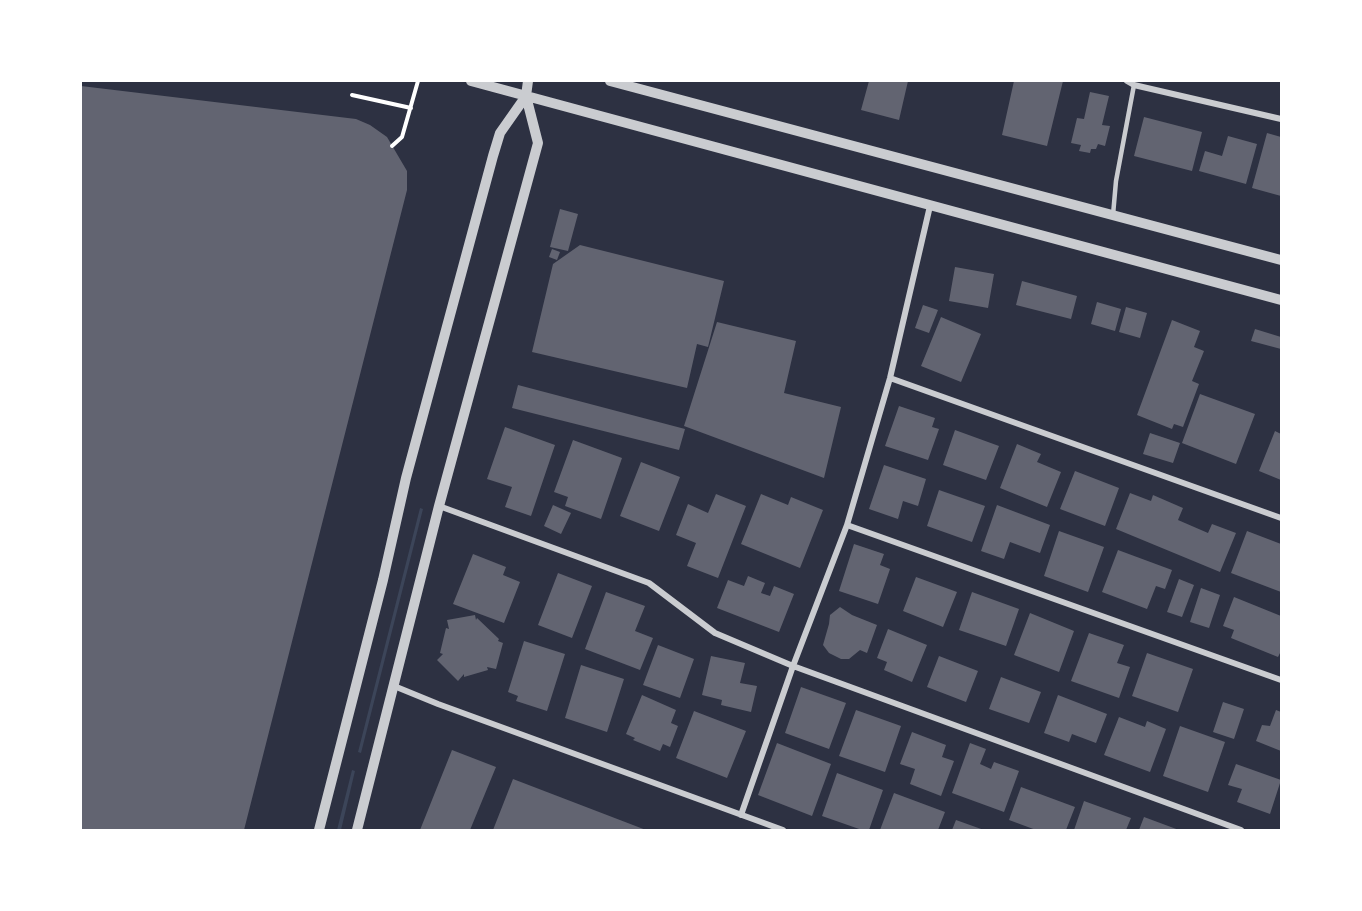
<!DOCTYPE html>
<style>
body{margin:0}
#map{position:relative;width:1362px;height:911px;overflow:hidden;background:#2d3142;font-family:Cabin,sans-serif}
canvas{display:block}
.frame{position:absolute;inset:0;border:82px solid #fff;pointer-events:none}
</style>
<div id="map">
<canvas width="1362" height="911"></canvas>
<div class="frame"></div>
</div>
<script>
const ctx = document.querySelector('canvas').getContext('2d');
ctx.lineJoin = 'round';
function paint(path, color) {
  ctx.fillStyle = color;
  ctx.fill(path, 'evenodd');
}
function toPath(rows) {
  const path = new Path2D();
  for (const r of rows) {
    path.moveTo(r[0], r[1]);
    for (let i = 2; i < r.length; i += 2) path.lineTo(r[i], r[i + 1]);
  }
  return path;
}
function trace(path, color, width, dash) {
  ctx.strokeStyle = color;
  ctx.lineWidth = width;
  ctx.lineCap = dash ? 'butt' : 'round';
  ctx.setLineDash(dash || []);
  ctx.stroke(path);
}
paint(toPath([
 [420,508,423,509,361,753,358,752],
 [352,770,355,771,341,830,337,830]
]), '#3c4559');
paint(toPath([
 [869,81,908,81,899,120,861,110],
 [1014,81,1063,81,1047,146,1002,135],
 [81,86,356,119,370,125,387,137,407,171,407,190,244,830,81,830],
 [1090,92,1109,96,1102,125,1110,126,1105,146,1098,144,1096,149,1091,149,1090,153,1079,151,1081,145,1071,143,1077,118,1084,119],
 [1144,117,1202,132,1192,171,1134,156],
 [1267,133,1281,137,1281,196,1252,188],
 [1228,136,1257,144,1246,184,1199,171,1205,151,1222,156],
 [560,209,578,214,568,251,550,247],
 [580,245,724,281,708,347,697,344,687,388,532,352,553,264],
 [552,249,560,252,557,260,549,257],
 [955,267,994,274,988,308,949,301],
 [1022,281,1077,296,1071,319,1016,305],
 [1097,302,1121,309,1115,331,1091,324],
 [923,305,938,310,929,333,915,328],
 [1126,307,1147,313,1140,338,1119,332],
 [941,317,981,334,961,382,921,366],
 [1172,320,1200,331,1194,347,1204,351,1192,381,1199,384,1183,427,1174,424,1172,429,1137,415],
 [717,322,796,341,784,393,841,407,824,478,684,426],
 [1255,329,1281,337,1281,349,1251,341],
 [518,385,685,429,679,450,512,408],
 [1200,394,1255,414,1236,464,1182,443],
 [899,406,935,418,932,427,939,429,928,460,885,446],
 [505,427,555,445,531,516,505,507,512,487,487,479],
 [955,430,999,446,986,480,943,465],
 [1275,431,1281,434,1281,480,1259,471],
 [1150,433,1180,443,1173,463,1143,454],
 [573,440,622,458,601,519,565,506,568,497,554,492],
 [1017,444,1041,454,1037,462,1061,472,1047,507,1000,488],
 [641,462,680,477,659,531,620,516],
 [884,465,926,479,918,506,903,501,898,519,869,509],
 [1075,471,1119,488,1105,526,1060,509],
 [939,490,985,506,972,542,927,526],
 [1130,493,1151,501,1153,495,1183,508,1178,520,1208,533,1212,524,1236,533,1220,572,1116,529],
 [716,494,746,506,718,578,687,566,696,543,676,535,688,504,708,513],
 [761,494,788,505,791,497,823,510,800,568,741,544],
 [553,505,571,513,561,534,544,526],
 [997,505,1050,525,1040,553,1010,542,1004,559,981,551],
 [1059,531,1104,547,1088,592,1044,576],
 [1247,531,1281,544,1281,592,1231,573],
 [854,544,884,554,880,565,890,569,878,604,839,591],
 [1118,550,1172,570,1165,589,1156,586,1147,609,1102,592],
 [473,554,506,567,503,575,520,582,504,623,453,604],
 [558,573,592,586,572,638,538,625],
 [748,576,765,583,761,593,770,596,774,586,794,594,779,632,717,608,728,580,744,586],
 [916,577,957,592,943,627,903,611],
 [1179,579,1194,585,1182,617,1167,612],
 [1201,588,1220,595,1209,628,1190,622],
 [606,592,645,606,635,631,653,638,640,670,585,649],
 [972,592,1019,609,1006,646,959,630],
 [1234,597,1281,616,1281,651,1278,657,1231,638,1234,630,1223,626],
 [840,607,852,615,877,625,867,653,860,650,849,659,841,659,829,653,823,645,829,624,830,615],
 [1030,613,1074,631,1059,672,1014,655],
 [475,615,476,620,477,618,499,639,498,641,503,643,496,669,487,667,488,670,464,677,464,674,458,681,437,660,443,654,440,653,446,628,449,629,447,620],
 [888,629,927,645,912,682,884,670,887,662,877,658],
 [1089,633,1124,645,1117,663,1130,667,1119,698,1071,681],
 [524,641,565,654,547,711,516,701,518,696,508,692],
 [658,645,694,659,680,698,643,685],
 [1147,653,1193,669,1178,712,1132,696],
 [711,656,745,663,740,683,757,686,751,712,721,705,722,700,702,695],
 [939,656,978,671,966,702,927,687],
 [581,665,624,679,607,732,565,718],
 [1001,677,1041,692,1029,723,989,709],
 [801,687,846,703,829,749,785,733],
 [642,695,676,710,671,723,678,726,670,747,663,744,660,751,633,740,635,738,626,734],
 [1058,695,1107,714,1096,743,1072,734,1069,742,1044,733],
 [1223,702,1244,709,1234,739,1213,732],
 [856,710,901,726,885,772,839,756],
 [1276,710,1281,712,1281,751,1256,741,1262,725,1270,726],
 [694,711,746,731,727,778,676,758],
 [1119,717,1145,727,1147,721,1166,729,1150,772,1104,755],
 [1180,726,1225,742,1208,792,1163,776],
 [912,732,946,745,942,757,954,761,941,796,910,784,915,769,900,764],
 [777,743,831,764,812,816,758,795],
 [970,743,986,749,980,764,991,769,994,762,1019,771,1004,812,952,793],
 [452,750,496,767,470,830,420,830],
 [1236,764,1281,780,1270,814,1237,802,1242,789,1228,785],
 [837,773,883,790,869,830,862,830,822,816],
 [513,779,646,830,493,830],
 [1021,787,1075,807,1066,830,1036,830,1009,820],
 [894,793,945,812,938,830,880,830],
 [1084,801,1131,818,1126,830,1074,830],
 [1144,817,1179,830,1139,830],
 [956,820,984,830,952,830]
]), '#626471');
trace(toPath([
 [352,95,411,108],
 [392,146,402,137,418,81]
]), '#fff', 4);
trace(toPath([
 [1113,215,1116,181,1134,85]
]), '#caccd0', 4.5);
trace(toPath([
 [1127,81,1134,85,1281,119],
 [930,206,890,378,847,525,1281,680],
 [890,378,1281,518],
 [439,506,649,583,715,633,793,666,741,815],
 [847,525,793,666,1241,830],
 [394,686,438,704,783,830]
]), '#caccd0', 6);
trace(toPath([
 [471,81,1281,300],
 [610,81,1281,260],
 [319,830,383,580,406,478,493,156,500,133,526,96],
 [357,830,439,506,538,143,526,96,528,81]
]), '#caccd0', 10);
</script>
